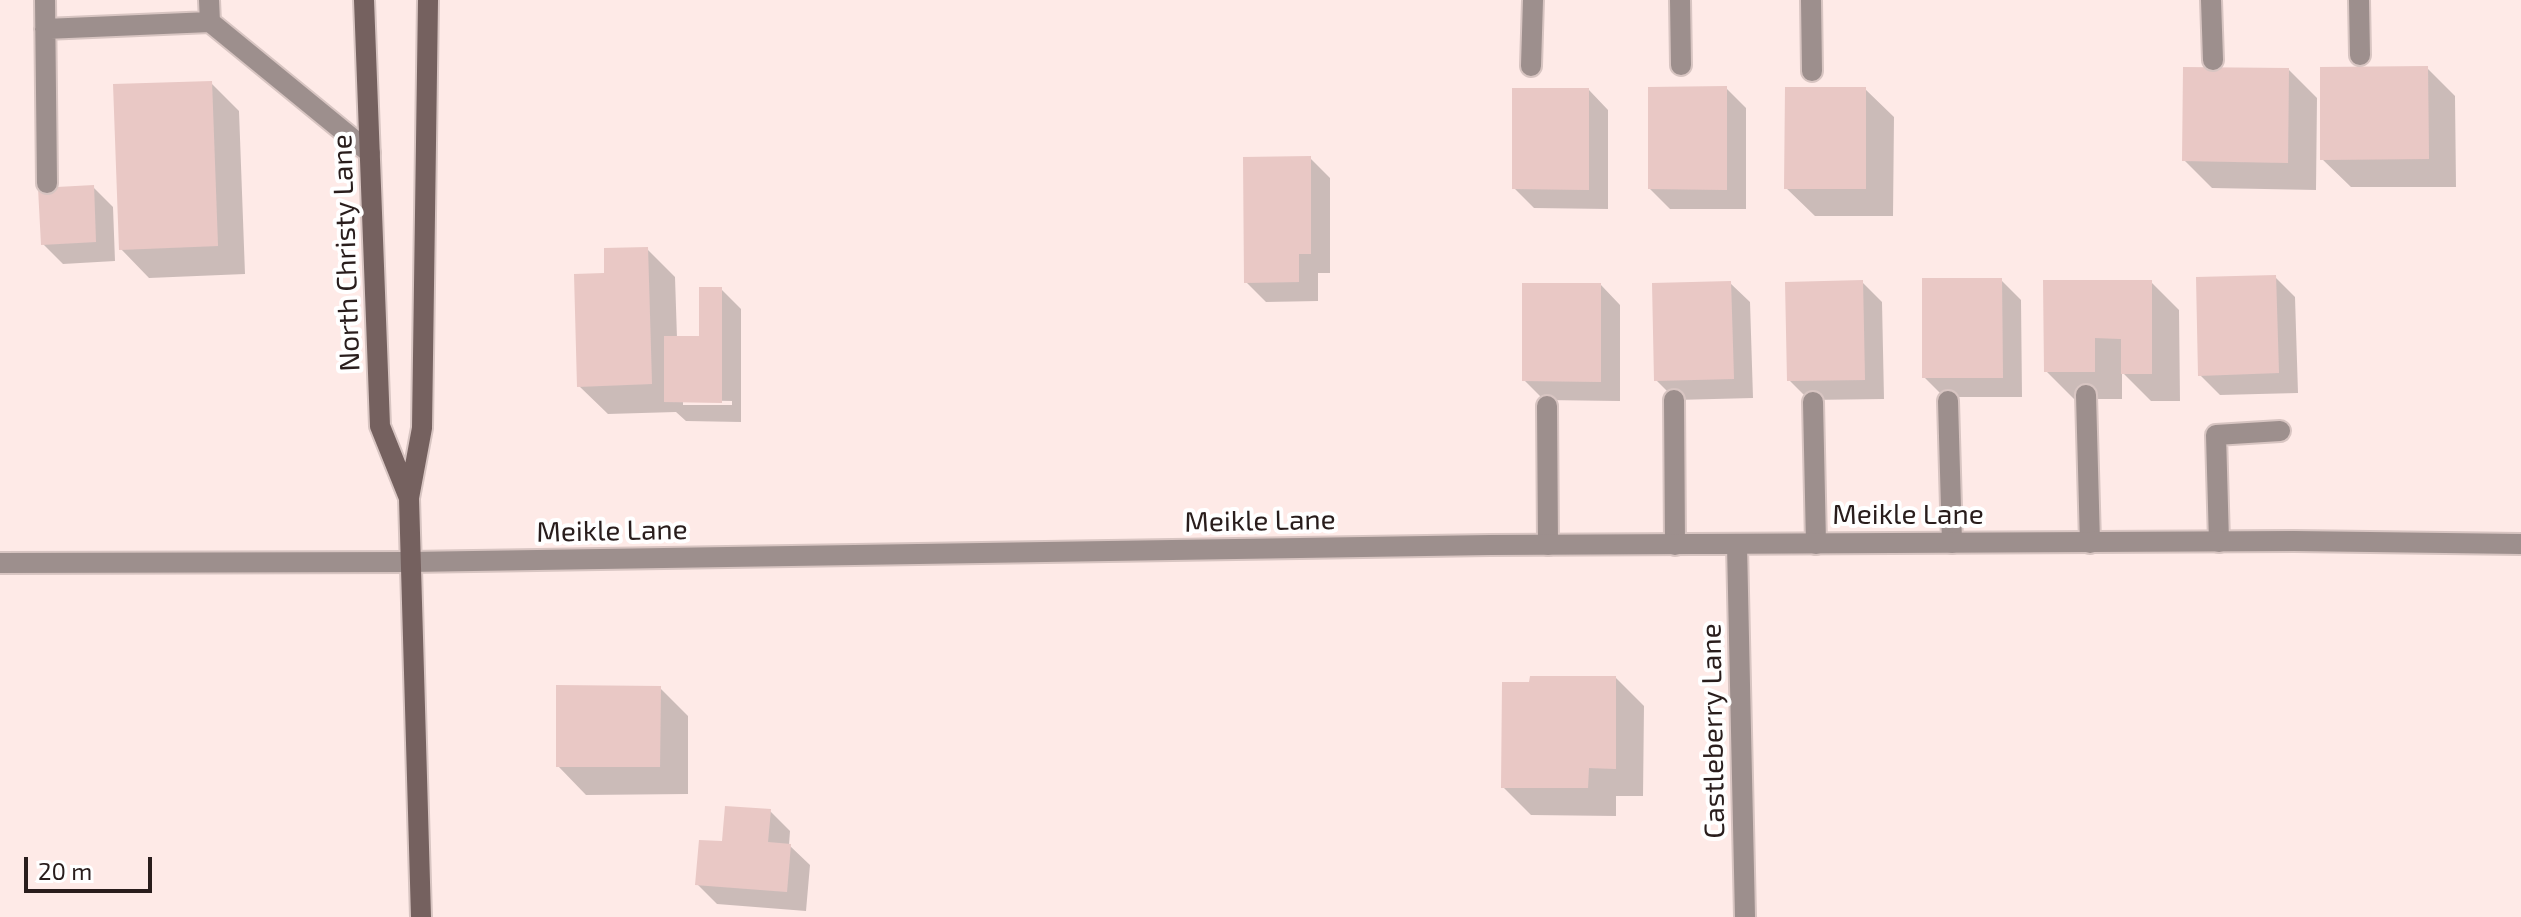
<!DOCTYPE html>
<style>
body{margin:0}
#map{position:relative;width:2521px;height:917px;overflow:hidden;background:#feeae7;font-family:"Exo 2",sans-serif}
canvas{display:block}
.scale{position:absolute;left:24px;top:857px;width:128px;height:36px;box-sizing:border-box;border:4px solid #291d1c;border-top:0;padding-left:10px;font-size:24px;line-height:28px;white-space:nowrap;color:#291d1c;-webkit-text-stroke:6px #fff;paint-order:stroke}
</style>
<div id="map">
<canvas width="2521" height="917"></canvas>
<div class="scale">20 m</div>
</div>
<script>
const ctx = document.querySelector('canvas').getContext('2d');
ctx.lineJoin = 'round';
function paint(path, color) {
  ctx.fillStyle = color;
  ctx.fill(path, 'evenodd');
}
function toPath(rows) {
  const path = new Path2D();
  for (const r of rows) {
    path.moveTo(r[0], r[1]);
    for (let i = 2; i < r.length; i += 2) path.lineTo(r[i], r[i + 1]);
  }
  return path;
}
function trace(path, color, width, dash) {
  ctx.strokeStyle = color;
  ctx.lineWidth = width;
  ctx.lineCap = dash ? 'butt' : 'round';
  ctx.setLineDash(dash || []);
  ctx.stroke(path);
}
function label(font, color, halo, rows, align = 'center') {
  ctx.font = font + ' "Exo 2",sans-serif';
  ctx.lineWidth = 8;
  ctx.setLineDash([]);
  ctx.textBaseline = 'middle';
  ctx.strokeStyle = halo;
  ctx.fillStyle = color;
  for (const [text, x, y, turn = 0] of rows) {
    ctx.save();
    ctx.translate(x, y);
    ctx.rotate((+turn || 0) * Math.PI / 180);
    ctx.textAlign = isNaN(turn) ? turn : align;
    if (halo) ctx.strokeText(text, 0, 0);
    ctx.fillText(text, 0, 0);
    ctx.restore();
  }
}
paint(toPath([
 [2427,68,2455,96,2456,187,2351,187,2322,159],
 [2289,70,2317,98,2316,190,2212,188,2184,160],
 [211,83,239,111,245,274,149,278,121,249],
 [1726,88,1746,108,1746,209,1670,209,1650,189],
 [1865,89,1894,117,1893,216,1815,216,1786,188],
 [1589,90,1608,110,1608,209,1534,208,1514,188],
 [1310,158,1330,178,1330,273,1318,273,1318,301,1266,302,1246,282],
 [93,187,113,207,115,261,63,264,43,244],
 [647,249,675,277,677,338,701,338,721,289,741,309,741,422,686,421,676,412,608,414,579,386,606,275],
 [683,400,732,401,732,405,683,405],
 [2275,277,2295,297,2298,393,2220,395,2200,375],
 [2001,280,2021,300,2022,397,1944,397,1924,377],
 [1862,282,1882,302,1884,399,1809,400,1789,380],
 [2151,282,2179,310,2180,401,2151,401,2122,372,2122,399,2074,399,2046,371],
 [1730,283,1750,302,1753,398,1676,400,1656,380],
 [1601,285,1620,305,1620,401,1544,400,1524,380],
 [1616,678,1644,706,1643,796,1616,796,1616,816,1531,815,1503,787],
 [660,688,688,716,688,794,586,795,558,766],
 [770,811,790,831,789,845,810,865,806,911,717,904,697,884,724,843]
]), '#0003');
paint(toPath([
 [2428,66,2429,159,2320,160,2320,67],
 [2183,67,2289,68,2288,163,2182,161],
 [212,81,218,246,119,250,113,84],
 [1727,86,1727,190,1648,189,1648,87],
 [1785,87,1866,87,1866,189,1784,189],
 [1512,88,1589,88,1589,190,1512,189],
 [1311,156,1311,254,1299,254,1299,282,1244,283,1243,157],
 [94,185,96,242,41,245,38,188],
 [648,247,652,384,577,387,574,274,604,273,604,248],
 [2276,275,2279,373,2198,376,2196,277],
 [1922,278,2002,278,2003,378,1922,378],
 [1863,280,1865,380,1787,381,1785,282],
 [2043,280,2152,280,2152,374,2121,374,2121,339,2095,338,2095,372,2044,372],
 [1731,281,1734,379,1654,381,1652,283],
 [1522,283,1601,283,1601,382,1522,381],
 [699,287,722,287,722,403,664,402,664,336,699,336],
 [1530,676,1616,676,1616,769,1589,768,1588,788,1501,788,1502,682,1529,682],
 [556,685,661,686,660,767,556,767],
 [725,806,771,809,768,842,791,844,787,892,695,885,699,840,722,841]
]), '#e9c8c5');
const lane = toPath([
 [45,0,47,183],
 [209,0,210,22],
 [1680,0,1681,65],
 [1811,0,1812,71],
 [2211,0,2213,60],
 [2359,0,2360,55],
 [45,29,210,22,370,153],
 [1531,66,1533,0],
 [2086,395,2090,543],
 [1674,400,1675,545],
 [1948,401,1952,543],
 [1813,402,1816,544],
 [1547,406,1548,545],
 [2219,542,2216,435,2280,431]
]);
const street = toPath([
 [1737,545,1745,917],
 [0,563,410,562,1490,545,2294,541,2521,544]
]);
const secondary = toPath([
 [364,0,380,426,409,498],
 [421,917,409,498,422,428,428,0]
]);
trace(lane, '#d8c5c2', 24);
trace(street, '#d8c5c2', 24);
trace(secondary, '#d8c5c2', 24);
trace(lane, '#9d8f8d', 20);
trace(street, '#9d8f8d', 20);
trace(secondary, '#75615f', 20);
label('28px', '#291d1c', '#fff', [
 ["North Christy Lane",346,253,-92],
 ["Meikle Lane",1908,515],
 ["Meikle Lane",1260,521,-1],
 ["Meikle Lane",612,531,-1],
 ["Castleberry Lane",1713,731,-91]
]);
</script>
